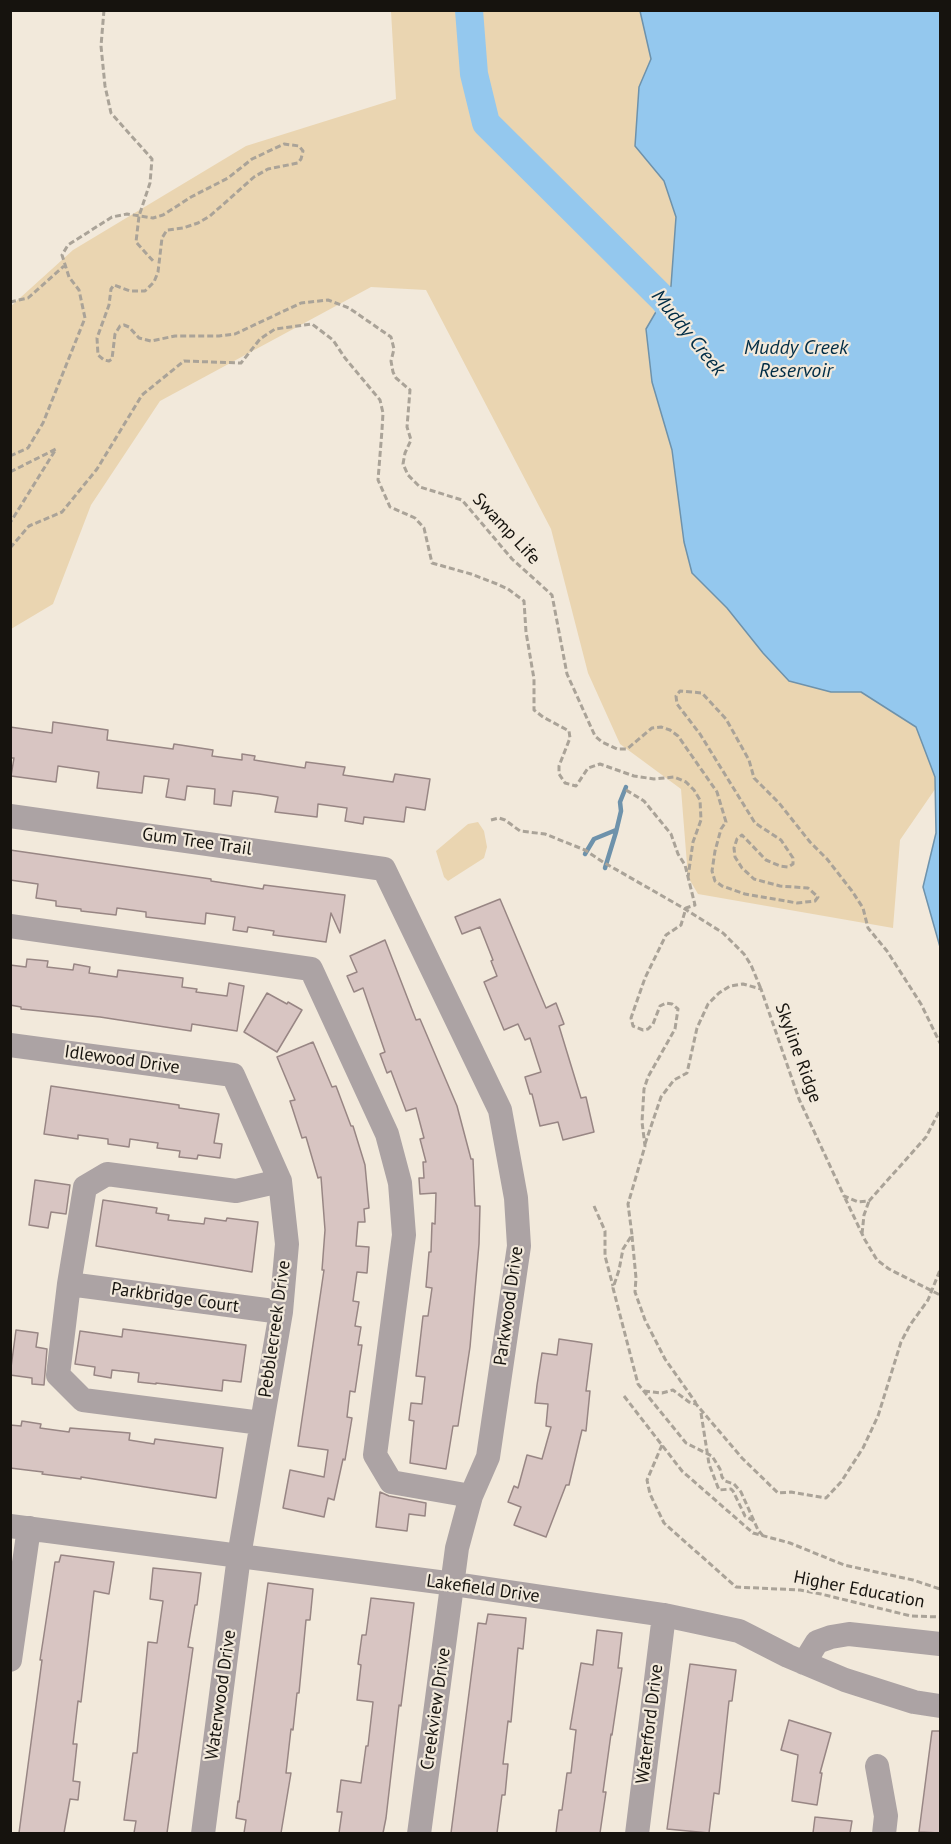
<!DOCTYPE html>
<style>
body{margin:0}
#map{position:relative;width:951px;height:1844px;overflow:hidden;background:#f2e9db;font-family:"PT Sans",sans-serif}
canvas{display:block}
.frame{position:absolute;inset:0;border:12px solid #16130e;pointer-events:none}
</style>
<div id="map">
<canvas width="951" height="1844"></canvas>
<div class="frame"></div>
</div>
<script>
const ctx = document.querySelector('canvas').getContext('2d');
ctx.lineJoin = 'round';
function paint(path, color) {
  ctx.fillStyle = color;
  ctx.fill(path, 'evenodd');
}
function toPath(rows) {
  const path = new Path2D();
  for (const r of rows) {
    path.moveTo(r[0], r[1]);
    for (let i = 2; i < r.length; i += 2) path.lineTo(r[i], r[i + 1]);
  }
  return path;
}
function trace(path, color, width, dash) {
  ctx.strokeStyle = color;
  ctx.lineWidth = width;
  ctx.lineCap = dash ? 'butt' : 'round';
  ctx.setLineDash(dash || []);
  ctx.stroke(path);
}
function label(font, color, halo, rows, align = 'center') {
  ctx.font = font + ' "PT Sans",sans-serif';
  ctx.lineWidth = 4.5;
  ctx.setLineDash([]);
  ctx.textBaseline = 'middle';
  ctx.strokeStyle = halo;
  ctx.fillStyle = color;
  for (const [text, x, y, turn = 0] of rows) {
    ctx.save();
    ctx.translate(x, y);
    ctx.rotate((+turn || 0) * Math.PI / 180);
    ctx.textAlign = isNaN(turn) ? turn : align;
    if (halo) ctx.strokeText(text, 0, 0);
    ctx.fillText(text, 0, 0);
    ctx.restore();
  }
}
paint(toPath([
 [391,11,940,11,940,782,900,840,893,928,698,894,688,877,681,789,620,744,588,673,551,529,426,290,371,287,160,401,91,505,53,604,11,629,10,307,73,250,246,146,396,99],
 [478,822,484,831,487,847,484,858,448,881,444,877,436,851,468,824]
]), '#ead5b1');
const water = toPath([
 [640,11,940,11,940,947,923,887,936,833,935,777,916,727,861,692,831,692,789,681,763,653,727,608,692,573,684,542,672,450,652,382,646,329,671,286,676,217,664,181,635,146,639,87,651,59,640,11]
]);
paint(water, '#94c8ee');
trace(water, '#6e92ab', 1.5);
trace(toPath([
 [585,854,594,839,616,830],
 [605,868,616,832,621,811,620,802,626,787]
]), '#6e92ab', 4.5);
trace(toPath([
 [469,10,474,74,486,123,663,299,687,330]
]), '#94c8ee', 28);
const building = toPath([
 [53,722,108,730,107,740,173,749,174,744,213,750,212,756,242,760,242,754,255,756,254,760,305,768,306,762,345,767,343,775,393,782,395,774,430,779,425,810,406,807,404,822,364,817,363,824,345,821,347,808,318,804,317,817,275,812,278,797,259,794,233,791,231,806,214,804,215,789,187,786,185,800,166,797,169,779,144,776,142,793,97,788,99,772,58,766,56,782,11,776,14,758,10,758,10,727,52,733,53,722],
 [10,850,211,879,211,881,263,889,264,885,345,895,340,933,331,913,326,942,273,935,274,931,248,927,247,932,233,930,235,917,206,913,205,924,146,917,146,912,117,908,116,915,81,911,81,909,56,906,56,901,36,898,38,884,10,880,10,850],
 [500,899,546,1008,556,1003,564,1024,559,1026,581,1098,586,1097,594,1132,563,1140,558,1122,540,1126,532,1094,530,1094,525,1077,541,1072,530,1038,525,1040,518,1024,504,1030,484,982,497,976,491,961,493,960,480,927,462,934,455,917,500,899],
 [385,940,416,1020,420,1019,457,1106,471,1159,473,1159,475,1206,480,1206,479,1244,470,1347,458,1426,453,1426,446,1469,410,1463,414,1421,409,1420,411,1403,422,1404,425,1377,416,1376,423,1316,428,1316,432,1288,426,1287,429,1252,431,1252,432,1223,435,1224,436,1193,420,1194,419,1178,424,1178,423,1162,426,1162,420,1139,424,1138,416,1108,406,1111,391,1071,387,1073,380,1054,385,1052,363,988,354,992,347,976,357,972,350,956,385,940],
 [27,959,48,961,47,967,73,970,74,964,90,967,89,973,117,977,118,970,183,978,182,987,197,989,196,992,227,996,229,983,244,986,237,1031,192,1024,191,1031,100,1017,21,1009,21,1007,10,1005,10,965,26,967,27,959],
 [267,993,287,1004,288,1002,302,1010,277,1052,244,1032,267,993],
 [313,1042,332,1087,336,1086,351,1126,353,1126,365,1165,369,1208,364,1209,365,1222,358,1222,356,1246,369,1247,367,1273,357,1272,353,1301,359,1302,355,1326,361,1327,358,1345,362,1345,355,1392,350,1391,347,1417,352,1418,345,1460,343,1459,334,1500,328,1498,324,1517,283,1508,290,1470,324,1477,328,1450,298,1446,324,1270,322,1270,325,1230,321,1177,318,1178,306,1137,302,1138,290,1101,295,1100,277,1057,313,1042],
 [51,1086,179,1105,179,1108,219,1114,214,1143,222,1144,220,1158,198,1155,197,1159,179,1157,180,1151,157,1148,158,1143,130,1139,129,1147,108,1144,108,1139,78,1135,78,1139,44,1134,51,1086],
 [35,1180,70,1185,66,1214,51,1212,48,1228,29,1225,35,1180],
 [103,1200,157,1208,156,1213,169,1215,168,1220,204,1224,205,1218,226,1221,227,1218,258,1222,252,1272,96,1246,103,1200],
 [123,1329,246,1345,241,1382,223,1380,222,1391,156,1383,156,1384,138,1382,139,1373,112,1370,111,1378,94,1375,95,1367,75,1364,80,1331,122,1337,123,1329],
 [16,1330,38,1333,36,1347,47,1349,44,1385,32,1384,32,1378,10,1375,16,1330],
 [559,1339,592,1344,586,1391,590,1391,586,1431,582,1430,569,1485,566,1485,546,1537,514,1525,521,1507,508,1502,514,1486,518,1488,527,1455,542,1459,551,1427,546,1426,548,1404,535,1403,537,1385,542,1353,557,1355,559,1339],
 [22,1421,41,1424,40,1428,69,1432,70,1428,130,1433,129,1440,154,1444,155,1439,223,1448,216,1498,81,1477,81,1479,42,1474,43,1472,10,1468,10,1425,21,1426,22,1421],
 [380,1492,389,1496,426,1503,425,1516,409,1514,407,1531,376,1527,380,1492],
 [61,1555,114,1562,109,1594,94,1591,81,1702,78,1701,73,1744,77,1744,73,1781,80,1782,78,1800,70,1799,64,1833,19,1833,42,1660,40,1660,43,1641,55,1562,59,1562,61,1555],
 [153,1568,201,1573,197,1605,195,1605,188,1647,193,1648,167,1833,134,1833,136,1821,124,1820,133,1753,137,1753,148,1642,157,1643,163,1601,150,1599,153,1568],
 [268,1583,313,1589,310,1620,306,1620,299,1693,297,1693,293,1730,291,1729,286,1773,291,1773,281,1833,244,1833,246,1820,236,1818,238,1801,239,1802,268,1583],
 [371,1598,414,1603,401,1706,399,1705,386,1818,383,1833,339,1833,342,1812,337,1812,341,1780,361,1783,366,1746,368,1746,373,1702,357,1700,361,1665,358,1664,362,1635,366,1635,371,1598],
 [488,1614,526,1618,523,1649,518,1648,511,1722,508,1721,503,1764,508,1764,505,1795,502,1795,497,1833,451,1833,478,1623,486,1624,488,1614],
 [597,1630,622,1633,618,1668,622,1668,612,1735,611,1734,603,1792,606,1792,600,1833,556,1833,559,1810,562,1810,567,1773,571,1773,576,1730,570,1729,581,1663,593,1665,597,1630],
 [690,1664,736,1670,732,1701,729,1701,719,1794,714,1793,709,1833,667,1829,690,1664],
 [789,1720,831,1733,820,1773,822,1773,817,1805,792,1801,798,1755,781,1750,789,1720],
 [932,1731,940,1731,940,1833,919,1832,932,1731],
 [815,1817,852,1821,850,1833,813,1833,815,1817]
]);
paint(building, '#d8c5c2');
trace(building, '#988684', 1.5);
trace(toPath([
 [104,10,101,46,105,86,111,113,152,159,150,183,139,216,136,242,154,262],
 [10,302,28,298,64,266],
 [10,456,28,448,43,423,85,318,79,290,69,277,62,255,68,245,112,217,127,214,153,218,163,215,191,197,228,178,252,159,284,144,299,146,303,151,301,159,298,163,268,169,254,177,210,216,198,223,183,228,167,230,162,238,158,272,154,282,145,291,130,291,114,285,111,289,109,305,97,338,98,355,104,360,109,361,112,359,115,334,120,326,124,325,129,327,139,338,151,341,175,336,219,336,235,334,301,303,328,300,349,308,391,337,394,349,391,361,393,372,396,378,410,390,407,427,411,440,405,453,403,464,408,475,420,487,462,500,512,559,552,595,567,674,595,736,602,742,617,749,627,749,652,728,661,727,670,730,678,736,717,792,726,822,721,829,715,851,712,871,715,881,722,886,745,894,797,903,815,901,818,897,808,888,780,886,754,879,742,868,735,857,734,848,737,839,742,835,766,860,780,866,788,867,793,864,793,858,781,840,755,823,700,734,677,704,676,696,680,691,702,693,726,719,749,760,754,778,779,803,810,842,827,859,852,891,863,908,868,928,887,951,921,1004,940,1043],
 [10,472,56,449,10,523],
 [10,548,29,526,62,512,97,469,142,395,184,361,241,363,260,339,275,329,312,324,333,340,345,358,380,400,383,413,382,430,378,480,390,507,415,518,424,528,432,563,471,574,497,584,508,589,524,601,526,632,534,679,534,710,543,717,569,731,570,738,559,766,559,774,565,783,576,786,588,768,600,764,634,776,654,779,674,777,686,782,694,790,700,800,701,820,693,842,688,877],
 [626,790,644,801,671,834,678,854,685,865,695,905,686,908,681,925,666,935,645,978,631,1018,633,1026,643,1030,648,1029,653,1024,660,1006,666,1003,672,1004,678,1009,675,1029,648,1077,644,1089,642,1122,645,1146,628,1204,632,1235,623,1249,619,1270,613,1288,638,1384,686,1443,712,1456,720,1469,722,1477,725,1481,734,1484,741,1492,758,1530,764,1537],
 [491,820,499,818,505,820,520,831,545,834,585,850,603,862,685,909,723,933,744,954,751,965,761,989],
 [645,1144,661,1097,674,1080,687,1073,697,1028,708,1004,719,993,730,986,743,984,761,989,799,1099,844,1196,858,1202,869,1201,926,1137,940,1110],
 [845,1198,865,1240,877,1260,889,1269,940,1295],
 [594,1206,605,1231,605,1256,613,1286],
 [862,1234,864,1215,869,1201],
 [632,1236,636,1278,635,1292,645,1320,665,1359,696,1403],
 [644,1391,662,1393,673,1390,689,1402,696,1404,742,1458,778,1493,791,1492,826,1498,841,1482,863,1448,878,1416,901,1342,910,1325,928,1300,940,1270],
 [624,1396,682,1471,753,1533,790,1543,844,1565,913,1580,940,1589],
 [701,1413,709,1464,719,1490,731,1489,733,1491,745,1516,754,1521],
 [662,1445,647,1480,650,1494,664,1523,736,1587,800,1590,821,1594,911,1616,940,1617]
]), '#aaa398', 3, [6, 3]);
trace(toPath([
 [10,816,384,869,500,1110,516,1198,519,1246,488,1457,471,1496,457,1548,419,1834],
 [10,926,311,969,387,1134,400,1183,404,1235,375,1455,391,1482,471,1496],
 [10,1045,233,1075,280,1181,287,1244,281,1312,239,1556,203,1834],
 [69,1284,281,1312],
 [261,1423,83,1400,58,1375,69,1284,85,1187,107,1174,236,1191,280,1181],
 [10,1526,454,1584,664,1615,739,1631,788,1656,845,1680,914,1702,940,1706],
 [10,1660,29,1528],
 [804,1663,817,1642,831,1637,849,1634,940,1644],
 [877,1766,886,1816,884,1834],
 [637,1834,664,1615]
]), '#aca3a4', 24);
label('18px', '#16130e', '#f2e9db', [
 ["Swamp Life",506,529,47],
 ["Gum Tree Trail",197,842,8],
 ["Skyline Ridge",798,1053,70],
 ["Idlewood Drive",122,1060,8],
 ["Parkbridge Court",175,1298,8],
 ["Parkwood Drive",509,1306,-82],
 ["Pebblecreek Drive",275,1329,-82],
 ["Lakefield Drive",483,1589,8],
 ["Higher Education",859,1590,11],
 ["Waterwood Drive",221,1695,-82],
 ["Creekview Drive",436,1709,-82],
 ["Waterford Drive",650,1724,-83]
]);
label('italic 20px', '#012d46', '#f2e9db', [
 ["Muddy Creek",688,333,51],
 ["Muddy Creek",796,348],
 ["Reservoir",796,371]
]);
</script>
